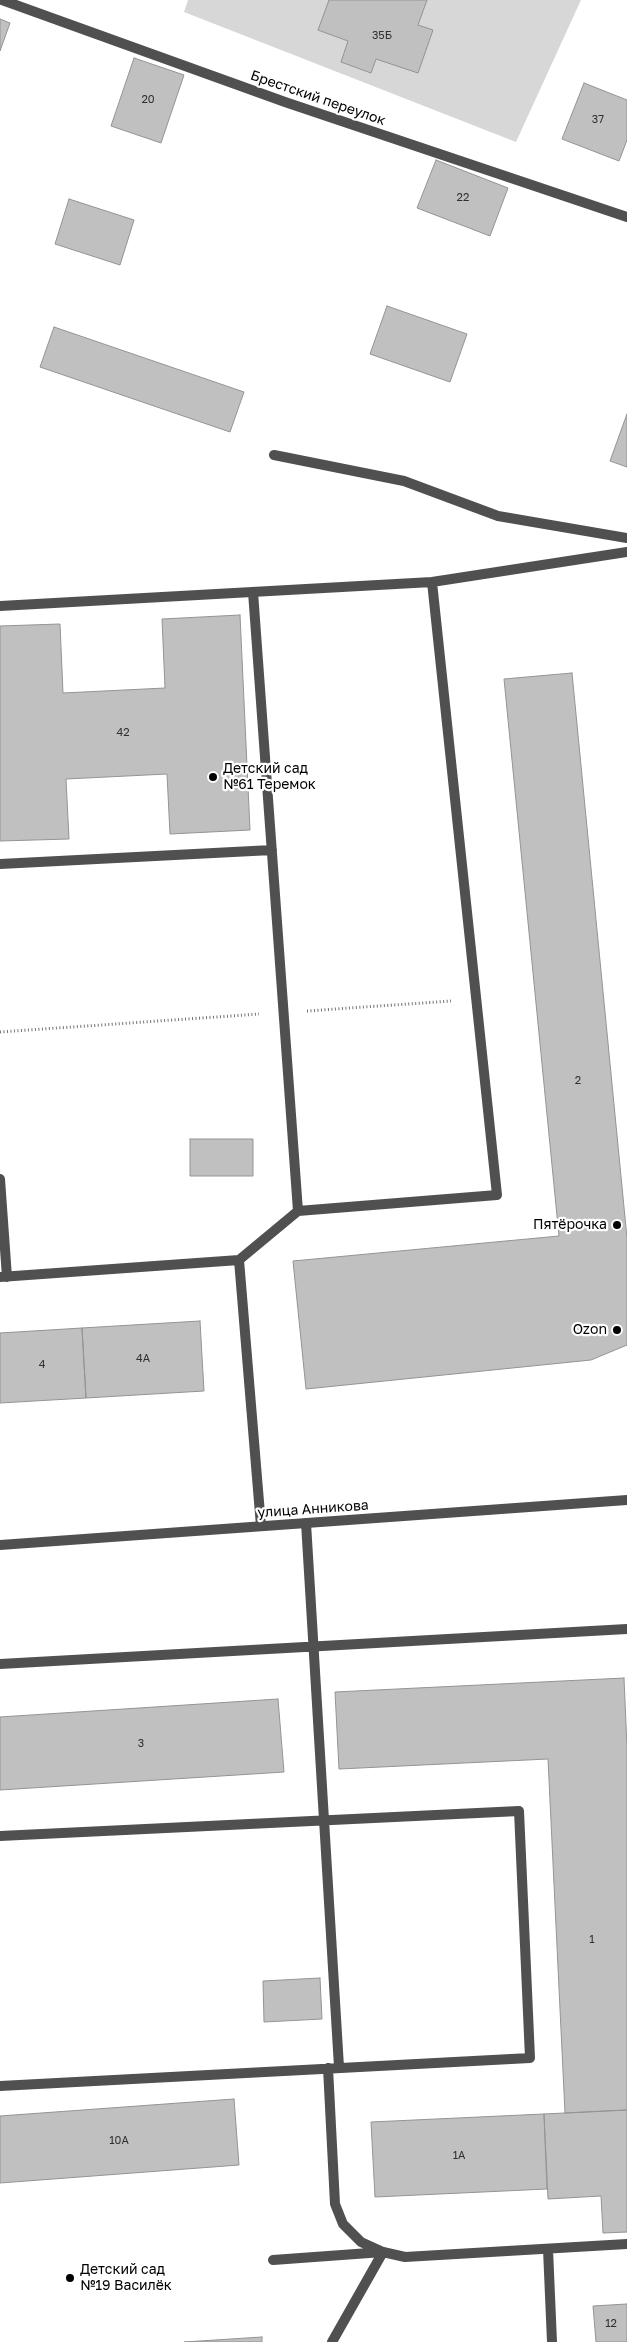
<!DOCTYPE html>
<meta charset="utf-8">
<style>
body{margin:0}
canvas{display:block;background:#fff}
</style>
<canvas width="627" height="2342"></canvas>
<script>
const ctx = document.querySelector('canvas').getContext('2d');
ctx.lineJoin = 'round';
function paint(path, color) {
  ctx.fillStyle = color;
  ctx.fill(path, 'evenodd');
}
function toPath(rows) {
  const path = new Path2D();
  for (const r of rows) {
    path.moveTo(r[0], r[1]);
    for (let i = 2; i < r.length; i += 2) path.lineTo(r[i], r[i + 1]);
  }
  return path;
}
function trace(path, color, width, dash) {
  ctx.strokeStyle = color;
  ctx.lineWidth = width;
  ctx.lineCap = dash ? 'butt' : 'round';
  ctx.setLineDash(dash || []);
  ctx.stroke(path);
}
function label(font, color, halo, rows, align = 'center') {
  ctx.font = font + ' "Golos Text",sans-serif';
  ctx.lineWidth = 4.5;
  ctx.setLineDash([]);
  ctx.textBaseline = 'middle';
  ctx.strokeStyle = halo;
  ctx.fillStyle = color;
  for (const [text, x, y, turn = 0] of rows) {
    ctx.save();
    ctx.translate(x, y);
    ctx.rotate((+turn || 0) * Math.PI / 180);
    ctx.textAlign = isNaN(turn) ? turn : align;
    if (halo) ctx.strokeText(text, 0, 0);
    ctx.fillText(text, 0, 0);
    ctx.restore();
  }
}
paint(toPath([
 [188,0,581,0,516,142,184,12]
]), '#d7d7d7');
const building = toPath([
 [329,0,427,0,418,25,433,30,418,73,376,59,371,73,341,62,348,41,318,30,329,0],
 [0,19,10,23,0,51,0,19],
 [134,58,184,75,161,143,111,126,134,58],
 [584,83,627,100,627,140,619,161,562,139,584,83],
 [436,160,508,188,490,236,417,208,436,160],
 [69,199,134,220,120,265,55,244,69,199],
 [387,306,467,334,450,382,370,354,387,306],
 [54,327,244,392,230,432,40,367,54,327],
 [627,414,627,467,610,461,627,414],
 [240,615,250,830,170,834,167,774,66,779,69,839,0,841,0,626,60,624,63,693,165,688,162,619,240,615],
 [572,673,627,1238,627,1345,591,1360,306,1389,293,1261,559,1236,504,679,572,673],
 [190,1139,253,1139,253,1176,190,1176,190,1139],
 [200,1321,204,1391,86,1398,82,1328,200,1321],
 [82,1328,86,1398,0,1403,0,1333,82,1328],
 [624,1678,627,1747,627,2110,565,2113,548,1759,339,1769,335,1692,624,1678],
 [278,1699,284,1772,0,1790,0,1717,278,1699],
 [320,1978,322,2019,264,2022,263,1981,320,1978],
 [234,2099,239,2165,0,2183,0,2116,234,2099],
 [627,2110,627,2232,603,2233,601,2196,548,2199,544,2114,627,2110],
 [544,2114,547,2189,375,2197,371,2122,544,2114],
 [627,2304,627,2342,596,2342,593,2306,627,2304],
 [262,2337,262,2342,184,2342,262,2337]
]);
paint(building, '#c0c0c0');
trace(building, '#949494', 1);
trace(toPath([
 [307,1011,451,1001],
 [0,1032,259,1014]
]), '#727272', 3, [1, 2.5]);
trace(toPath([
 [274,455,404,481,498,516,627,538],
 [253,592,298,1211],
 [0,606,432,582],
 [0,864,272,850],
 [0,1179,7,1277],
 [0,1277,239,1260],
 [306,1523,339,2067],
 [261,1526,239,1260,298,1211,497,1195,432,582,627,552],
 [0,1664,627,1629],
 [0,1836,519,1811,530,2058,0,2086],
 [328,2068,335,2204,343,2224,361,2242,383,2252,405,2257,627,2244],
 [548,2249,552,2342],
 [273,2260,383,2252,332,2342]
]), '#505050', 10);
trace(toPath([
 [2,0,285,102,627,217]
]), '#505050', 10);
trace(toPath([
 [0,1545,627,1500]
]), '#505050', 10);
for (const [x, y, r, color] of [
 [213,777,5,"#000"],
 [617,1225,5,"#000"],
 [617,1330,5,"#000"],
 [70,2278,5,"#000"]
]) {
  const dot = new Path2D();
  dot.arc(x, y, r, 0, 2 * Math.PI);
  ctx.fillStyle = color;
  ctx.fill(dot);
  trace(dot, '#fff', 2);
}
label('11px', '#303030', null, [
 ["35Б",382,36],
 ["20",148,100],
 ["37",598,120],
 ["22",463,198],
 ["42",123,733],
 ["2",578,1081],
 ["4А",143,1359],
 ["4",42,1365],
 ["3",141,1744],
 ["1",592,1940],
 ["10А",119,2141],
 ["1А",459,2156],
 ["12",611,2324]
]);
label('14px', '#000', '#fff', [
 ["Брестский переулок",318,98,19],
 ["улица Анникова",313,1509,-4]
]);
label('14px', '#000', '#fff', [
 ["Детский сад",223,769],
 ["№61 Теремок",223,785],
 ["Пятёрочка",607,1225,"right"],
 ["Ozon",607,1330,"right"],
 ["Детский сад",80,2270],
 ["№19 Василёк",80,2286]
], 'left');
</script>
